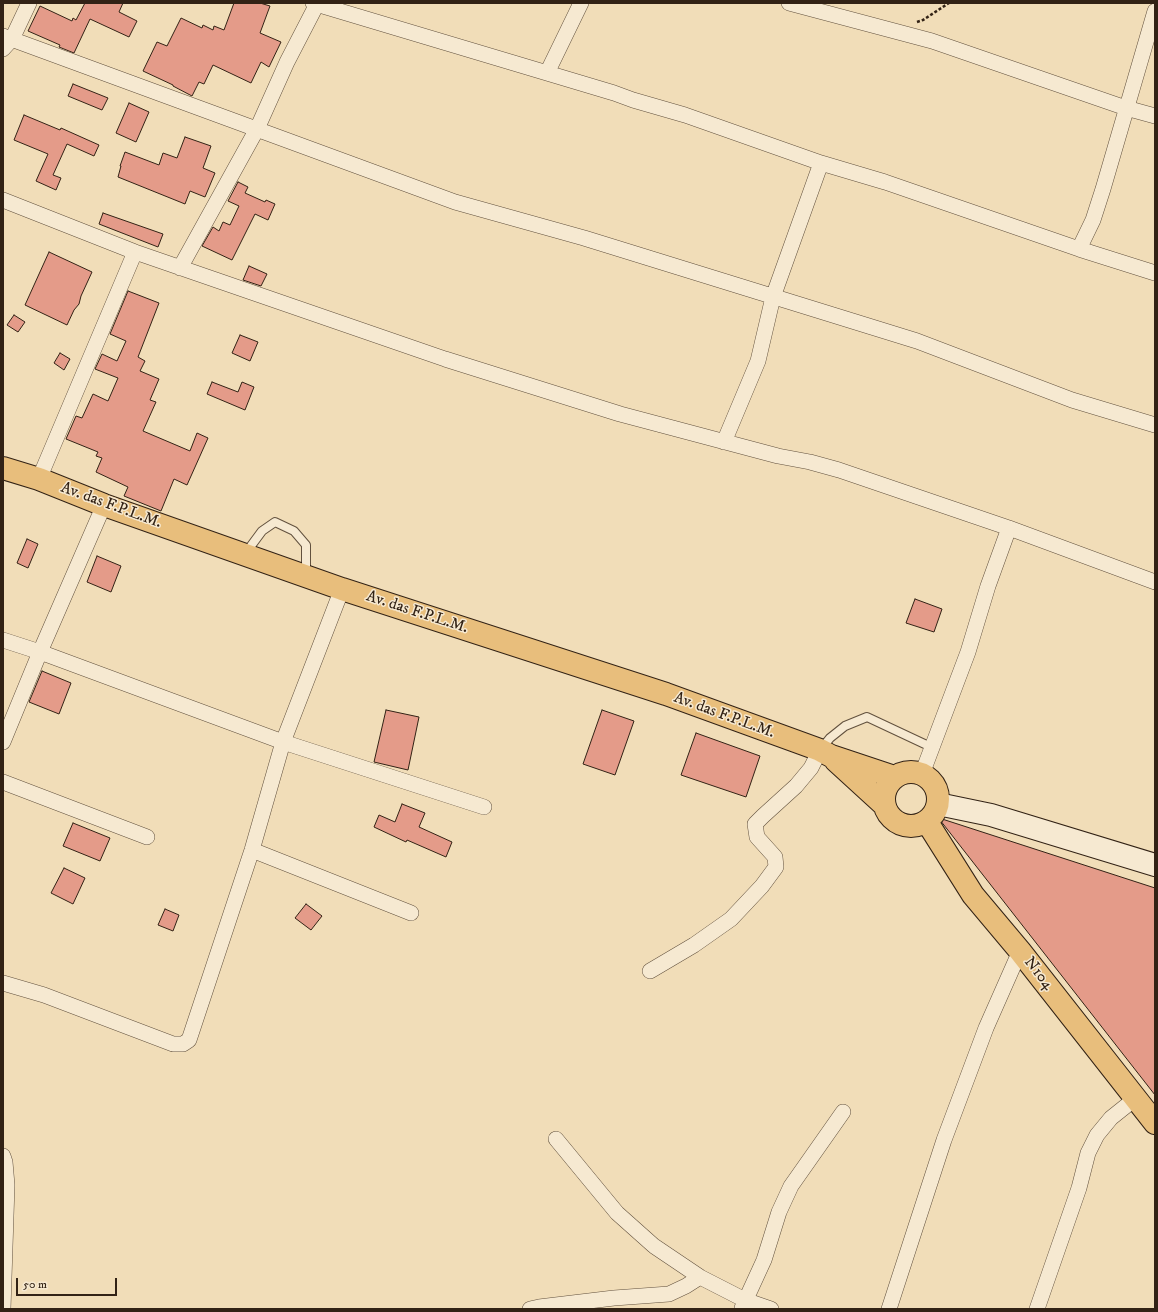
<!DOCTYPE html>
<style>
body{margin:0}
#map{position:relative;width:1158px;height:1312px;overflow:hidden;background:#f1ddb8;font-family:"IM FELL DW Pica",serif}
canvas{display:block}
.frame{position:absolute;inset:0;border:4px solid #322215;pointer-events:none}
.scale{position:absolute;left:16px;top:1278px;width:101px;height:18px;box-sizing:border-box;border:2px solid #322215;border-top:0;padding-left:5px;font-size:12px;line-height:14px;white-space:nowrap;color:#322215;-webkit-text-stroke:3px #f6e9d1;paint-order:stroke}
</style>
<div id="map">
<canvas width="1158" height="1312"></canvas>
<div class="frame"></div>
<div class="scale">50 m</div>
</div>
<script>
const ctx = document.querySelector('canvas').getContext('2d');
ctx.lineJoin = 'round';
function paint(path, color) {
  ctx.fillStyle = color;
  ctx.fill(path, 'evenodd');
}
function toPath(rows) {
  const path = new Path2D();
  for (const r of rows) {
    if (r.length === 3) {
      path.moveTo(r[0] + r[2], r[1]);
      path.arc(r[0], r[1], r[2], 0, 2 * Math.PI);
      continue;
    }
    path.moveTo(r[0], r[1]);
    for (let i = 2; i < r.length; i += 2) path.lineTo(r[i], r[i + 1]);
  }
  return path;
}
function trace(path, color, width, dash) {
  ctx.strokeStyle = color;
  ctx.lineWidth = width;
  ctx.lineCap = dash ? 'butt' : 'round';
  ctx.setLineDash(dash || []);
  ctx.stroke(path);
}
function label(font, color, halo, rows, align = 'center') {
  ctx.font = font + ' "IM FELL DW Pica",serif';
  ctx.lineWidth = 3;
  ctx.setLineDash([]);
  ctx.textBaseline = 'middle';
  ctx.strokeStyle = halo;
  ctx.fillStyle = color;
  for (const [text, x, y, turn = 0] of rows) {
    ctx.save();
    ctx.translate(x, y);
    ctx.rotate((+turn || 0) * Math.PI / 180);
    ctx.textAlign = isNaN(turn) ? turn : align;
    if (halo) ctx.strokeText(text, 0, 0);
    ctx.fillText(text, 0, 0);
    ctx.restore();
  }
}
const building = toPath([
 [85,3,123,3,119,12,137,21,129,37,90,19,74,53,59,47,60,45,28,31,40,6,72,21,73,18,76,20,85,3],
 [234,3,260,3,270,6,260,33,281,42,269,67,261,62,251,83,213,65,204,84,199,82,192,96,173,86,173,85,143,71,157,42,167,46,181,18,202,28,203,25,213,30,214,26,224,30,234,3],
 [73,84,108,98,102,110,68,96,73,84],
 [129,103,149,112,136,142,116,133,129,103],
 [24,115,60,130,61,128,99,145,94,156,67,144,53,175,61,178,56,190,36,181,48,154,14,140,24,115],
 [185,137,211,146,203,168,215,173,205,197,190,191,185,204,118,177,121,166,120,166,125,152,159,165,163,153,177,158,185,137],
 [238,182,248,187,245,193,265,202,266,200,275,204,268,220,255,214,232,260,202,246,213,227,219,231,223,222,230,225,239,206,228,201,238,182],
 [103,213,163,234,158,247,99,224,103,213],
 [49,252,92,272,81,296,79,304,74,310,67,325,25,305,49,252],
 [249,266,267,274,261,286,243,280,249,266],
 [128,291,159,303,138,357,145,361,140,371,159,379,150,400,156,402,143,431,190,451,197,433,208,438,187,485,174,479,161,511,124,496,128,487,96,472,102,458,96,456,98,452,66,439,76,416,82,418,93,394,108,401,118,378,95,369,102,354,117,361,126,341,110,334,128,291],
 [14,315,25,322,18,332,7,325,14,315],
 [240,335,258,342,250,361,232,353,240,335],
 [60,353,70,359,64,370,54,363,60,353],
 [212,382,238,392,242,382,254,387,245,410,207,394,212,382],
 [27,539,38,544,28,568,17,563,27,539],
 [97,556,121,566,111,592,87,582,97,556],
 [915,599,942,609,934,632,906,623,915,599],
 [42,671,71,683,59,714,29,702,42,671],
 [386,710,419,717,408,770,374,762,386,710],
 [602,710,634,721,615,775,583,764,602,710],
 [696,733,760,756,746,797,681,775,696,733],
 [402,804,425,813,419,827,452,842,446,857,407,840,406,842,374,827,379,815,395,822,402,804],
 [939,818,1155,888,1155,1095,940,820,939,818],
 [73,823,110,838,100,861,63,846,73,823],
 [64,868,85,878,73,904,51,893,64,868],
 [306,904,322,916,311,930,295,918,306,904],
 [165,909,179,915,173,931,158,925,165,909]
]);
paint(building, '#e49b89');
trace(building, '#322215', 1);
const lane = toPath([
 [245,554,262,531,275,522,294,531,306,545,306,575],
 [821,749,830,738,845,726,867,717,931,747]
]);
const street = toPath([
 [313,3,614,93,633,100,685,115,821,163,885,182,1079,249,1155,273],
 [789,3,932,41,1126,108,1155,116],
 [3,36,455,202,584,238,917,341,1072,400,1155,425],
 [3,49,12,39,29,3],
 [547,73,581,3],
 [3,200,135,252,445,359,620,414,778,456,810,462,839,470,1009,528,1155,582],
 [1079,249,1093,220,1103,189,1155,11],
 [180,268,257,129,287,62,317,4],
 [724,442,758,361,773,297,821,163],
 [39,479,135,252],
 [3,640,40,652,283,742,484,807],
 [3,742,40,652,104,505],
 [922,774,968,652,988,586,1009,528],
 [3,782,147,837],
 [252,850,411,913],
 [650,971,694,945,731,919,762,886,776,867,775,857,757,837,755,824,763,816,796,786,811,768,820,750],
 [3,983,44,995,173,1044,183,1044,189,1040,252,850,283,742,342,589],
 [556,1139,617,1213,654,1246,700,1277,745,1300,771,1309],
 [3,1156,5,1162,7,1185,3,1309],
 [742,1308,764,1260,779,1212,791,1186,843,1112],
 [530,1309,539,1307,614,1298,669,1294,686,1286,700,1277],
 [889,1309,944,1140,986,1028,1020,951],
 [1037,1309,1079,1188,1088,1153,1097,1135,1111,1118,1136,1098]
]);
const secondary = toPath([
 [938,804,991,815,1155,865]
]);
const primary = toPath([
 [3,468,39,479,104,505,342,589,666,694,820,750,831,756,894,777],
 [836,761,883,804],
 [911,799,27],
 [927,822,973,895,1020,951,1155,1123]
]);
trace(lane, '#62513e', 10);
trace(street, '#62513e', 16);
trace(secondary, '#322215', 24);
trace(primary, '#322215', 24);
trace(toPath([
 [917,22,923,20,949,3]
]), '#322215', 2.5, [3, 2]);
trace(lane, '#f6e9d1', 8);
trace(street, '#f6e9d1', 15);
trace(secondary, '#f6e9d1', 22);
trace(primary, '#e8be7c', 22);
label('16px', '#322215', '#f6e9d1', [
 ["Av. das F.P.L.M.",111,506,20],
 ["Av. das F.P.L.M.",417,613,18],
 ["Av. das F.P.L.M.",724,716,20],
 ["N104",1038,974,52]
]);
</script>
